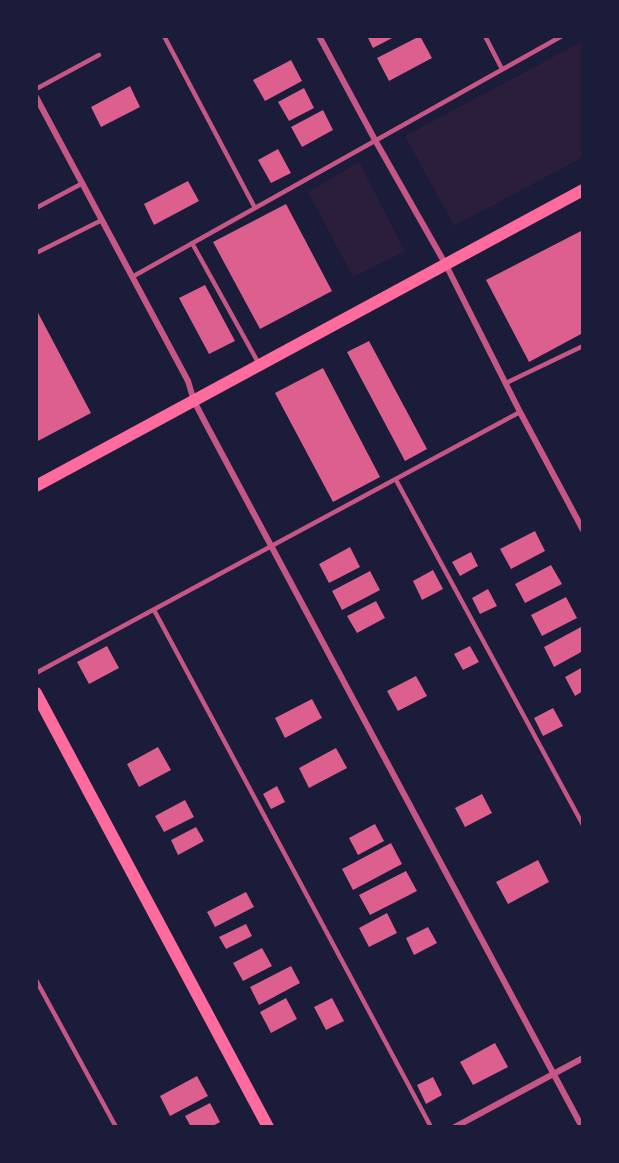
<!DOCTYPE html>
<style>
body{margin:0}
#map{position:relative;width:619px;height:1163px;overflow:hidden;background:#1b1b3a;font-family:"Fira Sans",sans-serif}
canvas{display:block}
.frame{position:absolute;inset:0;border:38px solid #1b1b3a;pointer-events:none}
</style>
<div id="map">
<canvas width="619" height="1163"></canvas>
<div class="frame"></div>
</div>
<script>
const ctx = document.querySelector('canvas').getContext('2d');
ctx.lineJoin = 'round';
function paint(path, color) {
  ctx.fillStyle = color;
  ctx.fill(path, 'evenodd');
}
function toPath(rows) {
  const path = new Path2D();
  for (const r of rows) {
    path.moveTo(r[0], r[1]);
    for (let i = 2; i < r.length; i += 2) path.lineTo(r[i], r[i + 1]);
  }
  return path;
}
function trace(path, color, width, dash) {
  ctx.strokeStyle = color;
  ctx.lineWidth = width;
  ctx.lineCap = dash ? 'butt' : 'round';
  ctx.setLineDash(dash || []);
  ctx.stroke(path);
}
paint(toPath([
 [583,41,583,157,454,226,405,136],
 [359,162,405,251,353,277,308,192]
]), '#2a1e3b');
paint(toPath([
 [367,36,396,36,373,48],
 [420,36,432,58,389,81,377,58],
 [291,60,302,81,265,101,253,80],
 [130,86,140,107,101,127,91,107],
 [304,88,314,108,289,121,278,102],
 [323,110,333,130,302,147,291,127],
 [278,149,291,173,271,183,258,160],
 [188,181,199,201,154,225,144,204],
 [286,204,332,291,260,329,213,242],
 [583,230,583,333,529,362,486,280],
 [205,285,235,341,209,354,179,298],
 [36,309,91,413,36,442],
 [369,341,427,449,405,461,347,352],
 [323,368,380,477,333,502,275,393],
 [535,531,545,551,511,569,500,549],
 [350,547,360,567,329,583,319,564],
 [471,552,478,566,460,576,452,562],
 [551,565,562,584,525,603,515,584],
 [433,570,443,589,422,600,413,581],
 [370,571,380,590,342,610,332,591],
 [488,589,497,606,480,614,472,598],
 [566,597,577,618,542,636,531,615],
 [376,601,385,618,357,633,347,616],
 [581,627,583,651,554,667,544,647],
 [107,646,119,668,89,684,77,662],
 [470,646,479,662,463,670,454,654],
 [583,667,583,691,575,696,565,677],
 [416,676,427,696,398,711,387,691],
 [312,699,322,718,285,738,275,718],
 [553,708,563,726,543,736,534,718],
 [158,747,171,770,139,787,127,764],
 [336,748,347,768,309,788,299,768],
 [277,786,285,802,271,809,263,794],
 [482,794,492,813,465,827,455,808],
 [185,800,194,817,164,832,155,816],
 [375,824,384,841,358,855,349,838],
 [196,827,204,841,178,855,171,840],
 [391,843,402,864,353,890,342,869],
 [538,860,549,882,508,904,496,882],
 [406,871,417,891,370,915,359,895],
 [246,892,254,907,215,927,207,912],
 [387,913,397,933,369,947,359,928],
 [246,924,252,936,226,949,219,937],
 [428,927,437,943,414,955,406,938],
 [262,948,272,966,243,981,233,963],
 [291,966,300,983,259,1005,250,987],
 [286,998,297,1019,271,1033,260,1012],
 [332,998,344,1021,326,1030,314,1007],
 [495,1043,508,1067,473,1085,460,1062],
 [197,1076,208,1096,170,1116,160,1096],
 [433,1077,442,1095,426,1104,417,1085],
 [210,1103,220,1122,211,1127,191,1127,185,1116]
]), '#dd5f8e');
trace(toPath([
 [164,36,255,208],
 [485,36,502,69],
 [36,89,99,55],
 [36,208,83,183],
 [192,243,259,364],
 [36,253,102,220],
 [132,277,562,36],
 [506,383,583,346],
 [396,480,583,825],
 [154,610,431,1127],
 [36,673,520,412],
 [36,980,116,1127]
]), '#c65784', 4.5);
trace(toPath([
 [319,36,375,140,446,265,520,412,583,530],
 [36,97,188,381,194,401,207,426,582,1127],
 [455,1127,583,1058]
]), '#c65784', 6);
trace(toPath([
 [36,486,583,190],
 [36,693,268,1127]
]), '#ff6b9d', 12);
</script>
